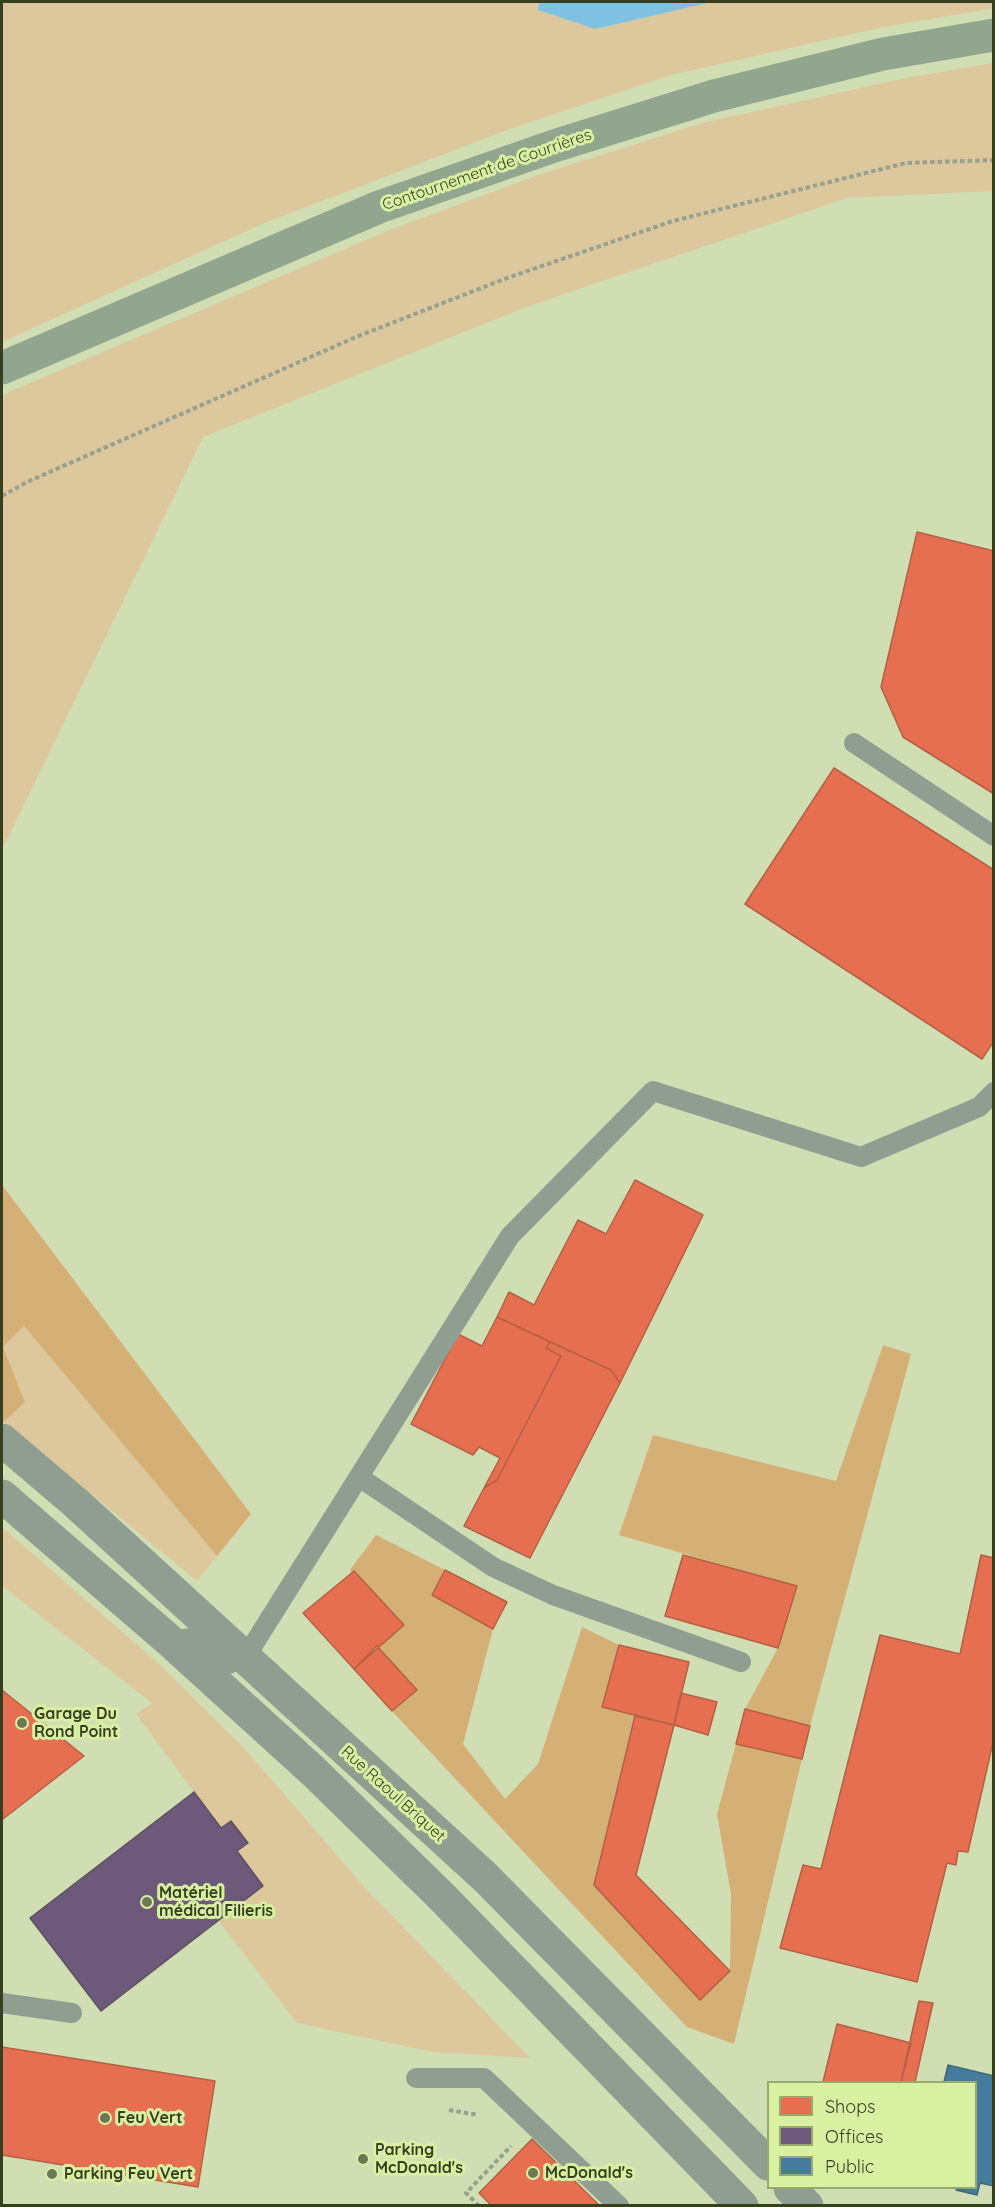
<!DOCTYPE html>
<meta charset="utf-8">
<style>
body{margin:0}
#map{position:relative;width:995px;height:2207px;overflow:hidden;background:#d1deb4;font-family:Quicksand,sans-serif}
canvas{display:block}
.frame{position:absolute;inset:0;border:3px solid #363f20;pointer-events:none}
.legend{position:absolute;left:767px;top:2081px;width:210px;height:108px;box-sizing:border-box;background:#d9efa2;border:2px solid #98a96e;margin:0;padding:8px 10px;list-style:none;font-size:18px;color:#363f20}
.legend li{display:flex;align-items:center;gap:12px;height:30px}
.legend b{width:30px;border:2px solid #98a96e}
</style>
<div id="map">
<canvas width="995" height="2207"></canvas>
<div class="frame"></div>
<ul class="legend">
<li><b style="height:16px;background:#e76f51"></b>Shops</li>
<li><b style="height:16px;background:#6d597a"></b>Offices</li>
<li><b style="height:16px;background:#457b9d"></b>Public</li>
</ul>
</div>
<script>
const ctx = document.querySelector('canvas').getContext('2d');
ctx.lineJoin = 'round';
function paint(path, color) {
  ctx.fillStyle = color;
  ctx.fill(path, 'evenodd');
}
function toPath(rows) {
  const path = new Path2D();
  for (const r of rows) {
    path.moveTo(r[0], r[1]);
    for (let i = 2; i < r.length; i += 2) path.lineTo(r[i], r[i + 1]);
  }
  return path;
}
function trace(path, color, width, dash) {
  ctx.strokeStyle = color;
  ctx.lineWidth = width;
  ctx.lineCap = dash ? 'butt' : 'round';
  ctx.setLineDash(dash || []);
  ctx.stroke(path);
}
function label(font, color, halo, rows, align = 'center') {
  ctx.font = font + ' Quicksand,sans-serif';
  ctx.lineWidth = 6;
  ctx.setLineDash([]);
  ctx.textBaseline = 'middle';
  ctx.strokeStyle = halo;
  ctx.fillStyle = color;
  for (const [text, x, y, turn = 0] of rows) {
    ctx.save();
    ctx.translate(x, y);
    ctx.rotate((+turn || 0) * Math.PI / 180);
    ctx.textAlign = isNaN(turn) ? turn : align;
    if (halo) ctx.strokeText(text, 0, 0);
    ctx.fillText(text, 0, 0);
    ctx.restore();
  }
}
paint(toPath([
 [2,2,539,2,538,10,595,29,712,2,993,2,994,8,879,28,671,75,507,130,262,224,2,342],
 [993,63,993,191,847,198,526,307,203,437,2,850,2,395,387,231,541,174,702,123,901,79],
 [24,1326,217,1556,197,1581,4,1422,25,1401,3,1347],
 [2,1527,157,1662,244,1748,367,1890,530,2058,432,2052,297,2023,218,1920,263,1886,237,1851,247,1843,231,1821,221,1828,136,1714,152,1703,2,1586]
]), '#ddc79d');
paint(toPath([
 [2,1185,251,1514,217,1556,24,1326,3,1347,25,1402,4,1422,2,1420],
 [883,1345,911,1354,810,1726,745,1709,778,1648,796,1586,619,1535,653,1435,836,1481],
 [376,1535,445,1570,432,1595,493,1629,463,1744,505,1799,538,1764,582,1627,619,1645,603,1707,635,1716,594,1885,700,1999,730,1971,731,1894,717,1814,736,1744,802,1759,734,2044,687,2027,392,1711,416,1690,377,1646,404,1625,350,1570]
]), '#d4b077');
paint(toPath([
 [539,2,712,2,595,29,538,10]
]), '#7ec1e0');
const shops = toPath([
 [917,532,994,551,994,794,903,737,881,687,917,532],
 [834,768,994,870,994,1041,982,1059,745,904,834,768],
 [635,1180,703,1215,620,1383,611,1370,497,1317,509,1292,534,1305,578,1220,606,1234,635,1180],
 [497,1317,550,1342,546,1348,561,1356,497,1480,484,1488,500,1458,479,1447,473,1455,411,1424,458,1334,482,1346,497,1317],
 [550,1342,611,1370,620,1383,530,1558,464,1526,484,1488,497,1480,561,1356,546,1348,550,1342],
 [683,1555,797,1586,778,1648,665,1616,683,1555],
 [981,1555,994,1558,994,1738,968,1852,958,1851,956,1865,947,1863,917,1982,780,1948,803,1865,821,1869,880,1635,960,1654,981,1555],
 [445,1570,507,1602,493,1629,432,1595,445,1570],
 [354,1571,404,1625,354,1669,303,1613,354,1571],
 [619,1645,689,1662,674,1725,602,1707,619,1645],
 [377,1646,417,1690,392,1711,354,1669,377,1646],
 [2,1690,84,1756,3,1819,2,1818,2,1690],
 [681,1693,717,1702,708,1735,674,1725,681,1693],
 [745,1709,810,1726,802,1759,736,1744,745,1709],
 [635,1716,674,1725,636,1875,730,1971,700,2000,594,1885,635,1716],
 [919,2001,933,2003,915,2082,901,2082,919,2001],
 [837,2024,911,2043,901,2082,823,2082,837,2024],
 [2,2047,215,2081,198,2187,2,2155,2,2047],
 [532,2139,600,2206,492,2206,479,2193,532,2139]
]);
paint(shops, '#e76f51');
trace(shops, '#b26142', 1.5);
const offices = toPath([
 [194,1792,221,1828,231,1821,248,1843,237,1851,263,1886,101,2011,30,1918,194,1792]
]);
paint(offices, '#6d597a');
trace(offices, '#5c515f', 1.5);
const public = toPath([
 [948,2065,994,2076,994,2186,980,2183,977,2195,956,2190,976,2188,976,2082,944,2082,948,2065]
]);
paint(public, '#457b9d');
trace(public, '#406978', 1.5);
trace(toPath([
 [2,496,27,482,356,337,507,278,673,221,906,163,994,160],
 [449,2110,478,2115],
 [479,2206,466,2193,511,2146]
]), '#95a28f', 4, [4.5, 3]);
trace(toPath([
 [854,743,994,836],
 [359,1477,493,1567,553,1595,741,1662],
 [170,1641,198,1637,228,1664,245,1658,510,1236,653,1091,861,1157,979,1107,994,1092],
 [2,2003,72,2013],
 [416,2078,484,2078,619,2206]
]), '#8f9e90', 20);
trace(toPath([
 [2,1440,76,1503,485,1877,768,2164],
 [2,1496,170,1641,313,1771,441,1896,742,2206],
 [790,2188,807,2206]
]), '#8f9e90', 33);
trace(toPath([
 [2,368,379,207,554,146,714,96,883,54,994,35]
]), '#92a58f', 33);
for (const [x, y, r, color] of [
 [22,1723,6,"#6c7754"],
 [147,1902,6,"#6c7754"],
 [105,2118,6,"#6c7754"],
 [363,2159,6,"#6c7754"],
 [533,2173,6,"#6c7754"],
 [52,2174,6,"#6c7754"]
]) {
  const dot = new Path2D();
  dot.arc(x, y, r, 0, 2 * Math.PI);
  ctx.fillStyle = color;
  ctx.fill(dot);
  trace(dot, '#d9efa2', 2);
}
label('16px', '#363f20', '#d9efa2', [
 ["Contournement de Courrières",487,170,-19],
 ["Rue Raoul Briquet",393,1794,42]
]);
label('bold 16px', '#363f20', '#d9efa2', [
 ["Garage Du",34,1714],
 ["Rond Point",34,1732],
 ["Matériel",159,1893],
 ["médical Filieris",159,1911],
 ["Feu Vert",117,2118],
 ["Parking",375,2150],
 ["McDonald's",375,2168],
 ["McDonald's",545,2173],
 ["Parking Feu Vert",64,2174]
], 'left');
</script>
